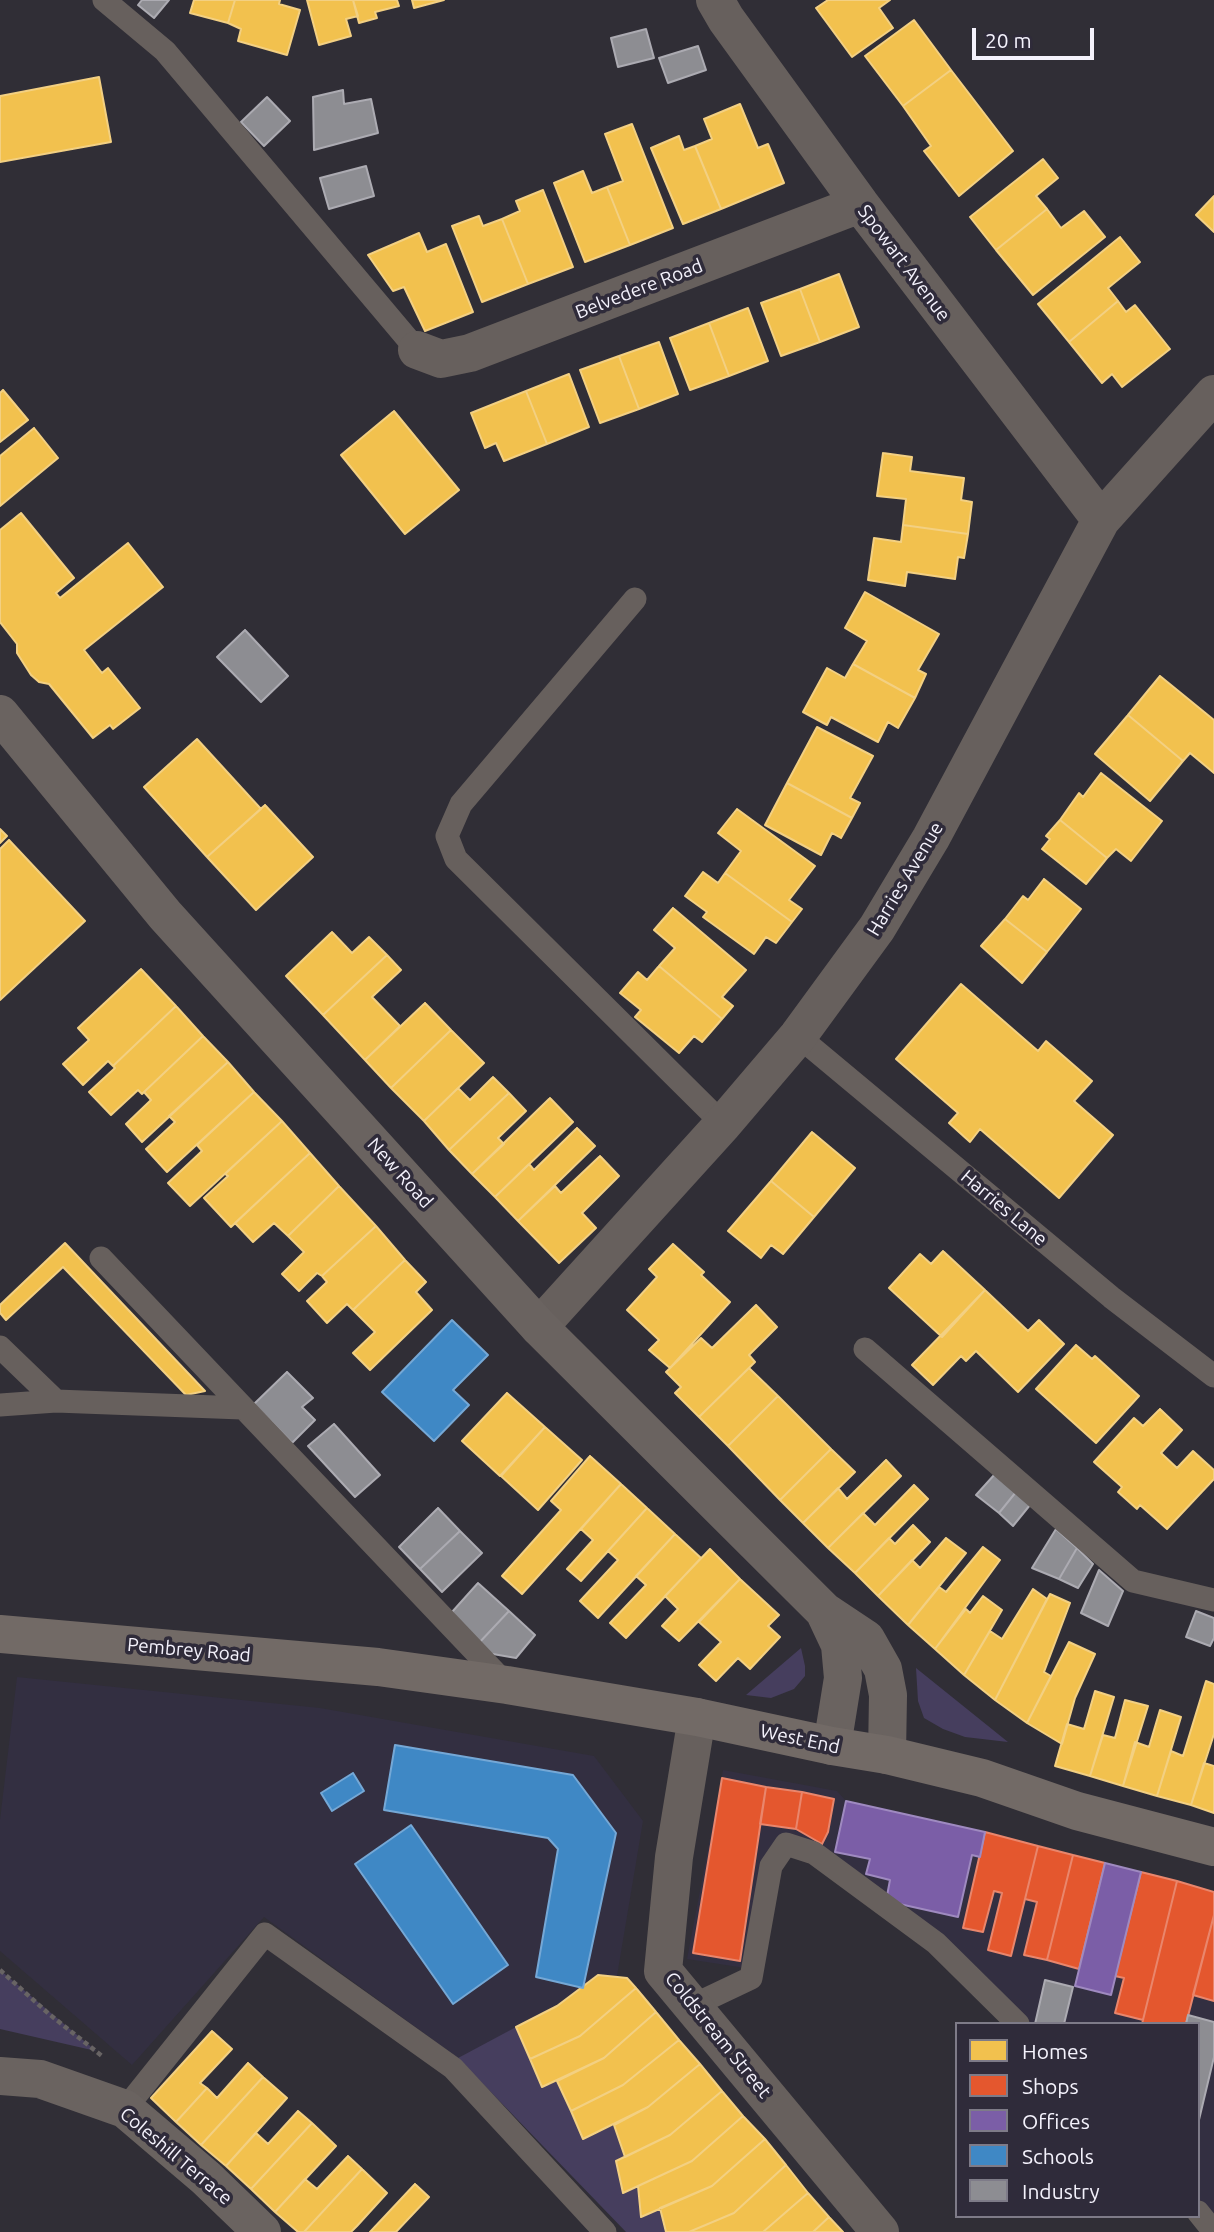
<!DOCTYPE html>
<style>
body{margin:0}
#map{position:relative;width:1214px;height:2232px;overflow:hidden;background:#302e36;font-family:Ubuntu,sans-serif}
canvas{display:block}
.legend{position:absolute;left:955px;top:2022px;width:245px;height:196px;box-sizing:border-box;background:#2f2b3a;border:2px solid #7e7b88;margin:0;padding:9px 12px;list-style:none;font-size:21px;color:#f4f2fc}
.legend li{display:flex;align-items:center;gap:14px;height:35px}
.legend b{width:35px;border:2px solid #7e7b88}
.scale{position:absolute;left:972px;top:28px;width:122px;height:32px;box-sizing:border-box;border:4px solid #f4f2fc;border-top:0;padding-left:9px;font-size:21px;line-height:24px;white-space:nowrap;color:#f4f2fc;-webkit-text-stroke:5px #2f2b3a;paint-order:stroke}
</style>
<div id="map">
<canvas width="1214" height="2232"></canvas>
<ul class="legend">
<li><b style="height:19px;background:#f2c14e"></b>Homes</li>
<li><b style="height:19px;background:#e4572e"></b>Shops</li>
<li><b style="height:19px;background:#7b5ea7"></b>Offices</li>
<li><b style="height:19px;background:#3f88c5"></b>Schools</li>
<li><b style="height:19px;background:#8d8d92"></b>Industry</li>
</ul>
<div class="scale">20 m</div>
</div>
<script>
const ctx = document.querySelector('canvas').getContext('2d');
ctx.lineJoin = 'round';
function paint(path, color) {
  ctx.fillStyle = color;
  ctx.fill(path, 'evenodd');
}
function toPath(rows) {
  const path = new Path2D();
  for (const r of rows) {
    path.moveTo(r[0], r[1]);
    for (let i = 2; i < r.length; i += 2) path.lineTo(r[i], r[i + 1]);
  }
  return path;
}
function trace(path, color, width, dash) {
  ctx.strokeStyle = color;
  ctx.lineWidth = width;
  ctx.lineCap = dash ? 'butt' : 'round';
  ctx.setLineDash(dash || []);
  ctx.stroke(path);
}
function label(font, color, halo, rows, align = 'center') {
  ctx.font = font + ' Ubuntu,sans-serif';
  ctx.lineWidth = 7;
  ctx.setLineDash([]);
  ctx.textBaseline = 'middle';
  ctx.strokeStyle = halo;
  ctx.fillStyle = color;
  for (const [text, x, y, turn = 0] of rows) {
    ctx.save();
    ctx.translate(x, y);
    ctx.rotate((+turn || 0) * Math.PI / 180);
    ctx.textAlign = isNaN(turn) ? turn : align;
    if (halo) ctx.strokeText(text, 0, 0);
    ctx.fillText(text, 0, 0);
    ctx.restore();
  }
}
paint(toPath([
 [17,1677,320,1708,594,1756,643,1821,617,1976,598,1975,557,2006,458,2058,264,1917,132,2065,0,1951,0,1820],
 [723,1770,837,1791,846,1801,985,1832,1214,1892,1214,2220,1198,2198,1198,2024,1032,2024,941,1936,781,1836,745,1968,687,1959]
]), '#332f41');
paint(toPath([
 [801,1648,805,1666,805,1676,794,1689,771,1698,746,1695],
 [916,1668,1008,1742,965,1737,943,1729,924,1718,918,1701],
 [0,1970,96,2051,0,2029],
 [516,2027,542,2087,557,2081,583,2139,614,2125,638,2186,641,2217,660,2208,666,2232,626,2232,458,2058]
]), '#463e5e');
const homes = toPath([
 [194,0,235,0,228,23,190,13,194,0],
 [235,0,280,0,279,4,300,10,287,55,238,41,241,29,228,23,235,0],
 [307,0,353,0,358,16,346,19,351,36,319,45,307,0],
 [353,0,397,0,399,6,375,12,377,18,359,23,353,0],
 [412,0,444,0,414,8,412,0],
 [828,0,890,0,879,8,893,28,852,57,816,8,828,0],
 [914,20,951,70,903,106,865,56,914,20],
 [951,70,1013,151,959,196,924,151,931,146,903,106,951,70],
 [99,77,111,142,0,162,0,96,99,77],
 [740,104,758,148,768,144,784,183,721,209,695,146,712,139,704,119,740,104],
 [632,124,673,228,630,245,607,187,623,181,605,134,632,124],
 [679,136,684,150,695,146,721,209,683,224,651,148,679,136],
 [1043,159,1058,178,1036,196,1047,209,996,250,970,217,1043,159],
 [583,171,592,193,607,187,630,245,585,262,554,183,583,171],
 [543,190,573,267,528,284,502,219,520,211,516,201,543,190],
 [1214,196,1214,232,1196,215,1214,196],
 [1047,209,1061,228,1084,211,1105,237,1033,295,996,250,1047,209],
 [479,216,483,226,502,219,528,284,482,302,452,226,479,216],
 [419,233,427,252,446,244,473,312,425,331,404,287,393,291,368,255,419,233],
 [1120,237,1140,262,1108,288,1118,301,1069,342,1038,304,1120,237],
 [839,274,859,327,820,342,800,289,839,274],
 [800,289,820,342,781,356,761,303,800,289],
 [1118,301,1126,312,1135,305,1170,349,1122,387,1112,374,1102,383,1069,342,1118,301],
 [748,308,768,361,729,376,709,323,748,308],
 [709,323,729,376,690,390,670,338,709,323],
 [659,342,678,394,639,409,619,356,659,342],
 [619,356,639,409,600,423,580,370,619,356],
 [569,374,589,427,547,444,526,391,569,374],
 [3,390,28,420,0,442,0,393,3,390],
 [526,391,547,444,504,461,496,443,485,448,471,413,526,391],
 [394,411,459,490,405,534,341,455,394,411],
 [34,428,58,458,0,506,0,456,34,428],
 [883,453,912,457,910,471,964,478,961,500,972,502,968,534,903,525,906,499,877,496,883,453],
 [21,513,74,578,56,593,60,598,128,543,163,587,84,650,102,673,108,668,140,708,113,729,110,725,93,738,49,684,39,682,31,675,17,653,17,644,0,622,0,530,21,513],
 [903,525,968,534,964,558,958,557,955,579,907,572,905,586,868,580,874,538,901,542,903,525],
 [865,592,939,634,918,670,926,674,915,698,853,664,867,641,845,628,865,592],
 [853,664,915,698,898,728,888,722,878,742,831,717,827,725,803,712,827,668,845,678,853,664],
 [1160,676,1214,720,1214,773,1190,753,1183,761,1128,715,1160,676],
 [1128,715,1183,761,1150,801,1095,754,1128,715],
 [817,727,873,756,850,798,860,803,852,818,787,783,817,727],
 [197,739,261,809,207,857,144,787,197,739],
 [1101,773,1162,821,1131,861,1116,849,1107,858,1060,820,1079,793,1083,797,1101,773],
 [787,783,852,818,841,838,832,833,821,855,765,825,787,783],
 [265,805,313,857,256,910,207,857,265,805],
 [737,809,815,866,789,900,802,909,792,922,725,873,741,851,718,833,737,809],
 [1060,820,1107,858,1086,884,1042,849,1050,839,1046,836,1060,820],
 [0,829,7,836,0,843,0,829],
 [9,840,85,921,0,1000,0,849,9,840],
 [703,872,718,883,725,873,792,922,776,943,766,937,754,954,703,917,707,912,685,896,703,872],
 [1044,879,1081,909,1047,952,1005,919,1023,896,1028,900,1044,879],
 [673,908,746,970,722,997,733,1006,722,1019,659,966,675,948,654,930,673,908],
 [1005,919,1047,952,1022,983,981,946,1005,919],
 [332,932,352,953,369,937,387,955,323,1015,286,976,332,932],
 [387,955,401,970,372,997,400,1026,365,1060,323,1015,387,955],
 [659,966,722,1019,702,1042,694,1036,679,1053,635,1017,641,1010,620,993,638,972,647,980,659,966],
 [141,969,176,1006,113,1066,108,1061,83,1085,63,1064,89,1040,78,1028,141,969],
 [961,984,1038,1051,1046,1041,1092,1081,1074,1101,1113,1135,1059,1198,980,1129,970,1142,949,1123,958,1113,896,1059,961,984],
 [425,1003,451,1030,391,1088,365,1060,425,1003],
 [176,1006,203,1036,144,1092,142,1094,138,1090,111,1115,89,1092,115,1068,113,1066,176,1006],
 [451,1030,484,1063,424,1121,391,1088,451,1030],
 [203,1036,228,1062,142,1142,126,1124,151,1100,144,1092,203,1036],
 [228,1062,254,1092,167,1172,146,1149,175,1122,169,1116,228,1062],
 [493,1077,509,1093,449,1150,424,1121,458,1088,470,1100,493,1077],
 [254,1092,282,1121,190,1206,168,1183,202,1151,197,1145,254,1092],
 [509,1093,526,1111,498,1138,504,1144,472,1174,449,1150,509,1093],
 [550,1098,573,1122,495,1197,472,1174,550,1098],
 [282,1121,310,1153,231,1227,204,1198,228,1176,225,1174,282,1121],
 [577,1128,595,1146,518,1221,495,1197,529,1164,534,1170,577,1128],
 [812,1132,855,1168,814,1217,771,1181,812,1132],
 [310,1153,339,1186,288,1236,274,1223,253,1242,235,1223,310,1153],
 [600,1156,619,1176,582,1213,596,1228,559,1263,518,1221,555,1186,561,1193,600,1156],
 [771,1181,814,1217,783,1254,771,1245,761,1258,728,1231,771,1181],
 [339,1186,376,1226,322,1276,317,1273,299,1291,282,1274,304,1252,288,1236,339,1186],
 [376,1226,405,1260,353,1310,347,1304,327,1323,307,1301,327,1282,322,1276,376,1226],
 [65,1243,205,1391,186,1395,63,1267,6,1320,0,1313,0,1305,65,1243],
 [673,1244,704,1272,701,1275,730,1302,670,1368,649,1350,659,1340,627,1310,657,1277,649,1269,673,1244],
 [943,1251,985,1290,942,1337,889,1288,920,1254,931,1264,943,1251],
 [405,1260,426,1282,416,1292,432,1310,370,1370,353,1353,375,1332,353,1310,405,1260],
 [985,1290,1028,1331,1039,1320,1064,1344,1018,1392,976,1351,966,1361,961,1356,933,1385,912,1365,985,1290],
 [756,1305,777,1327,749,1355,755,1362,699,1417,675,1393,681,1387,666,1372,701,1338,712,1348,756,1305],
 [1076,1345,1092,1359,1095,1356,1139,1396,1096,1443,1036,1389,1076,1345],
 [749,1368,778,1396,728,1446,699,1417,749,1368],
 [507,1393,545,1427,500,1476,462,1441,507,1393],
 [778,1396,831,1449,780,1500,728,1446,778,1396],
 [1160,1409,1182,1430,1161,1453,1177,1468,1193,1451,1214,1470,1214,1479,1167,1529,1140,1505,1137,1509,1118,1492,1122,1487,1094,1462,1134,1418,1143,1426,1160,1409],
 [545,1427,582,1460,538,1510,501,1476,545,1427],
 [831,1449,855,1472,803,1523,780,1500,831,1449],
 [590,1456,621,1484,522,1594,502,1576,561,1510,551,1501,590,1456],
 [886,1460,901,1476,828,1548,803,1523,838,1488,847,1499,886,1460],
 [621,1484,647,1508,581,1581,567,1569,593,1540,581,1529,621,1484],
 [914,1485,928,1499,855,1573,828,1548,863,1513,875,1525,914,1485],
 [647,1508,675,1534,598,1618,580,1601,618,1560,608,1551,647,1508],
 [913,1525,930,1542,878,1596,855,1573,889,1538,895,1544,913,1525],
 [675,1534,701,1558,626,1638,610,1623,646,1585,636,1576,675,1534],
 [946,1538,966,1553,908,1625,878,1596,912,1560,920,1568,946,1538],
 [983,1547,1000,1560,935,1649,908,1625,939,1587,946,1592,983,1547],
 [710,1549,740,1579,679,1641,662,1626,678,1609,665,1596,710,1549],
 [740,1579,779,1615,768,1626,780,1637,750,1669,738,1658,716,1681,699,1665,721,1642,699,1622,740,1579],
 [1033,1589,1047,1599,995,1700,964,1675,990,1631,1002,1639,1033,1589],
 [1050,1594,1070,1603,1044,1672,1051,1676,1027,1723,995,1700,1050,1594],
 [983,1596,1002,1610,964,1675,935,1649,966,1609,970,1613,983,1596],
 [1069,1642,1095,1654,1075,1698,1062,1744,1027,1723,1069,1642],
 [1206,1681,1214,1684,1214,1734,1191,1805,1157,1796,1171,1751,1183,1756,1206,1681],
 [1095,1691,1114,1697,1090,1776,1055,1766,1067,1724,1084,1729,1095,1691],
 [1125,1700,1148,1706,1123,1786,1090,1776,1103,1735,1115,1738,1125,1700],
 [1160,1710,1181,1717,1157,1796,1123,1786,1135,1742,1149,1747,1160,1710],
 [1204,1763,1214,1766,1214,1813,1191,1805,1204,1763],
 [598,1975,627,1978,636,1988,580,2036,530,2059,516,2027,557,2006,598,1975],
 [636,1988,656,2012,604,2058,542,2087,530,2059,580,2036,636,1988],
 [656,2012,679,2040,623,2085,571,2111,557,2081,604,2058,656,2012],
 [212,2031,232,2049,200,2083,207,2088,176,2122,151,2098,212,2031],
 [679,2040,700,2064,648,2107,583,2139,571,2111,623,2085,679,2040],
 [248,2063,263,2077,201,2145,176,2122,207,2088,217,2098,248,2063],
 [700,2064,722,2091,670,2135,625,2157,614,2125,648,2107,700,2064],
 [263,2077,287,2098,226,2166,201,2145,263,2077],
 [722,2091,743,2116,692,2161,623,2193,616,2161,670,2135,722,2091],
 [298,2111,312,2123,251,2189,226,2166,256,2133,268,2144,298,2111],
 [743,2116,765,2139,712,2186,641,2217,638,2186,692,2161,743,2116],
 [312,2123,336,2146,275,2212,251,2189,312,2123],
 [765,2139,786,2165,734,2213,689,2232,666,2232,660,2208,712,2186,765,2139],
 [348,2156,362,2169,304,2232,298,2232,275,2212,305,2179,317,2189,348,2156],
 [786,2165,808,2193,763,2232,689,2232,734,2213,786,2165],
 [362,2169,387,2193,357,2226,351,2232,304,2232,362,2169],
 [415,2184,429,2197,396,2232,370,2232,415,2184],
 [808,2193,829,2217,813,2232,763,2232,808,2193],
 [829,2217,843,2232,813,2232,829,2217]
]);
paint(homes, '#f2c14e');
trace(homes, '#f3d082', 2);
const shops = toPath([
 [722,1778,766,1787,740,1961,693,1953,722,1778],
 [766,1787,802,1792,796,1829,760,1824,766,1787],
 [802,1792,834,1799,828,1832,822,1844,796,1829,802,1792],
 [985,1832,1038,1846,1011,1956,988,1950,1002,1893,994,1891,983,1932,963,1928,985,1832],
 [1038,1846,1073,1855,1047,1960,1024,1955,1037,1902,1025,1899,1038,1846],
 [1073,1855,1105,1863,1079,1969,1047,1960,1073,1855],
 [1141,1872,1177,1881,1143,2020,1115,2013,1124,1978,1115,1976,1141,1872],
 [1177,1881,1214,1892,1214,1915,1186,2024,1142,2024,1177,1881],
 [1214,1915,1214,2001,1193,1995,1214,1915]
]);
paint(shops, '#e4572e');
trace(shops, '#e9866c', 2);
const offices = toPath([
 [846,1801,985,1832,980,1857,972,1855,958,1917,886,1901,890,1880,866,1874,870,1859,835,1852,846,1801],
 [1105,1863,1141,1872,1111,1995,1075,1986,1105,1863]
]);
paint(offices, '#7b5ea7');
trace(offices, '#9f8ac0', 2);
const schools = toPath([
 [452,1320,488,1355,453,1390,469,1405,434,1441,382,1392,452,1320],
 [395,1745,573,1775,616,1833,583,1988,536,1977,558,1849,548,1838,384,1810,395,1745],
 [353,1773,364,1791,332,1811,321,1793,353,1773],
 [411,1825,508,1965,453,2004,355,1864,411,1825]
]);
paint(schools, '#3f88c5');
trace(schools, '#75a8d6', 2);
const industry = toPath([
 [142,0,169,0,154,18,138,5,142,0],
 [646,29,654,58,618,67,611,38,646,29],
 [698,46,706,70,668,83,659,58,698,46],
 [343,90,344,104,371,99,378,133,314,150,313,97,343,90],
 [267,97,290,121,264,146,241,122,267,97],
 [366,166,374,196,329,209,320,178,366,166],
 [245,630,288,676,261,702,217,657,245,630],
 [287,1372,313,1398,302,1407,315,1420,292,1443,254,1404,287,1372],
 [334,1424,380,1475,355,1497,308,1446,334,1424],
 [995,1474,1016,1492,999,1513,976,1495,995,1474],
 [1016,1492,1030,1505,1013,1526,999,1513,1016,1492],
 [438,1508,460,1531,420,1569,399,1547,438,1508],
 [1056,1529,1077,1548,1059,1579,1032,1568,1056,1529],
 [460,1531,482,1553,442,1592,420,1569,460,1531],
 [1077,1548,1093,1564,1078,1588,1059,1579,1077,1548],
 [1099,1570,1123,1591,1108,1626,1081,1613,1099,1570],
 [478,1583,509,1611,478,1644,452,1612,478,1583],
 [509,1611,535,1635,516,1658,487,1653,478,1644,509,1611],
 [1196,1611,1214,1618,1214,1638,1210,1646,1186,1637,1196,1611],
 [1045,1980,1073,1987,1064,2024,1035,2024,1045,1980],
 [1188,2015,1214,2022,1214,2057,1198,2124,1198,2024,1186,2024,1188,2015]
]);
paint(industry, '#8d8d92');
trace(industry, '#acabb2', 2);
trace(toPath([
 [0,1970,49,2014,102,2056]
]), '#686464', 4.5, [5, 3.5]);
trace(toPath([
 [104,0,165,51,417,350],
 [635,599,461,804,447,836,456,859,723,1124],
 [798,1036,1111,1297,1214,1376],
 [101,1258,507,1685],
 [0,1347,56,1401],
 [865,1349,1133,1581,1214,1600],
 [0,1405,56,1401,242,1408],
 [692,2006,751,1978,771,1866,786,1844,814,1853,936,1943,1018,2024],
 [125,2109,265,1934,453,2068,605,2232],
 [1198,2212,1214,2232]
]), '#67605d', 23);
trace(toPath([
 [715,0,726,19,860,204,1101,520],
 [417,350,441,359,470,353,860,204],
 [539,1327,723,1124,798,1036,877,928,931,838,1101,520,1214,394],
 [697,1717,674,1857,663,1971,880,2232]
]), '#67605d', 38);
trace(toPath([
 [0,714,165,915,539,1327,824,1611,866,1639,883,1669,888,1695,887,1755],
 [824,1611,840,1645,843,1678,832,1746],
 [0,2076,40,2079,125,2109,206,2178,262,2232]
]), '#6a6360', 38);
trace(toPath([
 [0,1634,378,1667,507,1685,697,1717,832,1746,887,1755,982,1778,1077,1811,1214,1847]
]), '#726a66', 38);
label('19px', '#f4f2fc', '#2f2b3a', [
 ["Spowart Avenue",904,263,53],
 ["Belvedere Road",639,289,-21],
 ["Harries Avenue",905,879,-59],
 ["New Road",400,1173,48],
 ["Harries Lane",1004,1208,40],
 ["Pembrey Road",189,1650,5],
 ["West End",800,1739,12],
 ["Coldstream Street",718,2035,51],
 ["Coleshill Terrace",176,2156,40]
]);
</script>
